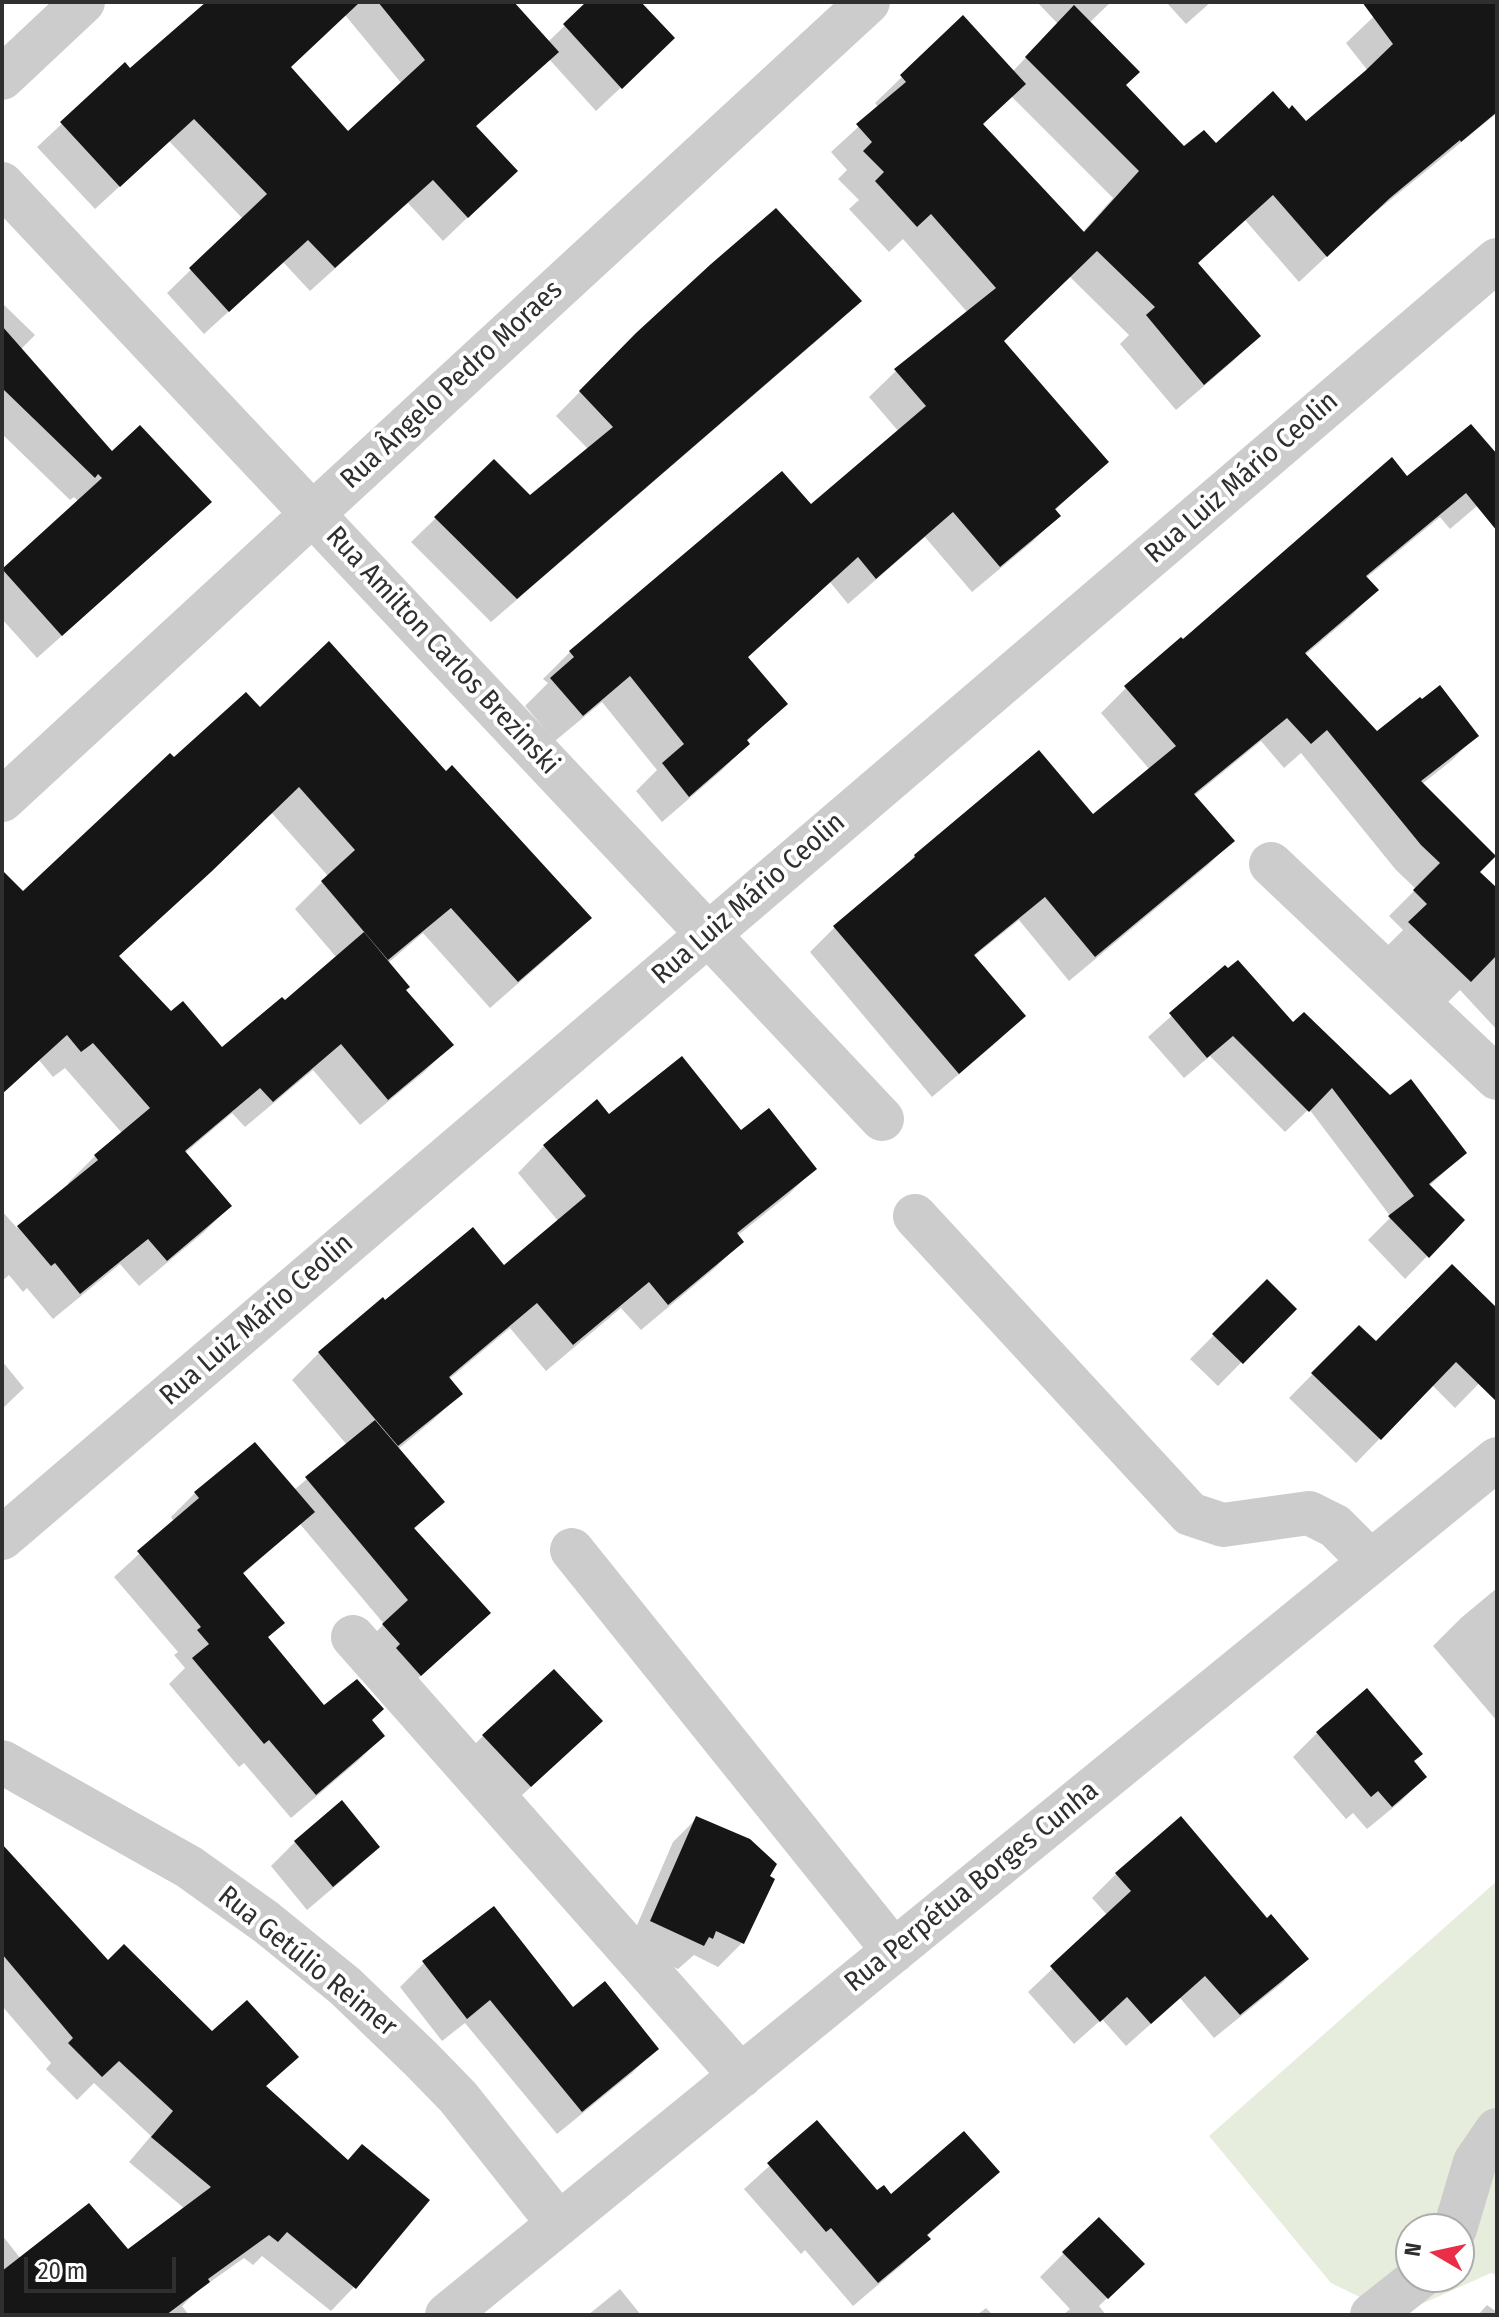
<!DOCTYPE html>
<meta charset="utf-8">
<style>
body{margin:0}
#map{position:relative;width:1499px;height:2317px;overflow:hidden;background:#fff;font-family:"Fira Sans Condensed",sans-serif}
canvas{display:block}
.frame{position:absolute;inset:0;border:4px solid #2f2f2f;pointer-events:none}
.north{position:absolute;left:1395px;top:2213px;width:80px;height:80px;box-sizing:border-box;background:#fff;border:2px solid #acacac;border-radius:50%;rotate:279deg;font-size:22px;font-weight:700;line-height:32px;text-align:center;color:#2f2f2f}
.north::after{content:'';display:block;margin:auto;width:28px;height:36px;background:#ea2e48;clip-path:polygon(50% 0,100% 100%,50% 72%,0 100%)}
.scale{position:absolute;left:24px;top:2257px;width:152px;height:36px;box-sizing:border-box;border:4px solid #2f2f2f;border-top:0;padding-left:10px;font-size:24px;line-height:28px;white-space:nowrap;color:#2f2f2f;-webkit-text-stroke:6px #fff;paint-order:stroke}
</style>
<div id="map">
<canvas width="1499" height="2317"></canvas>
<div class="frame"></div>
<div class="north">N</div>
<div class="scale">20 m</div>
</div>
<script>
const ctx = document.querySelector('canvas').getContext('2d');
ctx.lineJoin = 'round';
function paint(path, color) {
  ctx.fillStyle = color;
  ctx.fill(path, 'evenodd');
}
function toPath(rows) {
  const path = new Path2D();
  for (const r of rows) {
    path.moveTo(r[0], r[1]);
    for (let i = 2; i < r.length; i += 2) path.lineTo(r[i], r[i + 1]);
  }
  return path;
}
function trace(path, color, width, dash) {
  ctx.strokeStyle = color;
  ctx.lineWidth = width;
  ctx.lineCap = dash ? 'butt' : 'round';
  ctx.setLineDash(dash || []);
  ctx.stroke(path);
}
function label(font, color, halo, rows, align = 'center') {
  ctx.font = font + ' "Fira Sans Condensed",sans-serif';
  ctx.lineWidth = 8;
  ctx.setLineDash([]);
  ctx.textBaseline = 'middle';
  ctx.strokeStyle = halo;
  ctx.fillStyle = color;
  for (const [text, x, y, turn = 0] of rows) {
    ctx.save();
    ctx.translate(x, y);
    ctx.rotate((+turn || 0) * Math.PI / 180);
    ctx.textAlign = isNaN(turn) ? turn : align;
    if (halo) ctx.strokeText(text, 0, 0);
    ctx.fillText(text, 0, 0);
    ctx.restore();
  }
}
paint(toPath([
 [1497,1881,1497,2275,1491,2273,1397,2315,1331,2283,1209,2136],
 [1411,2229,1459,2229,1459,2277,1411,2277]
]), '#e7eddd');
paint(toPath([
 [209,2,511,2,548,42,589,2,638,2,648,62,596,111,549,59,475,127,491,195,443,241,408,203,310,291,283,262,204,334,167,293,243,219,169,141,95,209,37,147,125,65,130,71],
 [345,15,402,84,348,134,289,68],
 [1037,2,1111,2,1089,23,1124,85,1184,149,1216,145,1289,111,1306,124,1368,71,1346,43,1389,2,1497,2,1497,113,1361,224,1299,282,1245,220,1197,264,1258,336,1232,362,1176,410,1120,344,1129,335,1069,276,1002,341,1106,462,1054,511,1058,516,1032,542,972,592,925,537,848,604,830,582,746,659,786,703,746,742,748,744,721,771,662,822,636,791,657,770,602,702,555,741,525,706,548,683,543,679,570,652,782,473,811,507,899,432,869,397,896,371,968,313,903,239,889,252,849,209,859,200,838,179,847,170,831,152,879,108,875,103,963,18,1012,72,1058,24],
 [1011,96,1113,198,1082,233,981,125],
 [1166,2,1211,2,1186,24],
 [859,301,835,325,491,622,411,542,494,462,530,498,589,450,556,416,637,334],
 [2,303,35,335,20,350,112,454,186,525,37,658,2,619,2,571,79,502,74,497,70,500,2,434],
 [1497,457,1497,489,1450,529,1440,517,1366,578,1376,590,1351,616,1305,655,1377,733,1476,736,1451,761,1422,784,1477,872,1497,891,1497,1030,1460,990,1444,1006,1384,949,1403,930,1389,916,1416,889,1396,870,1301,753,1284,768,1261,741,1194,796,1232,841,1207,866,1069,981,1019,920,973,957,1023,1016,998,1041,932,1097,810,952,835,927,894,878,915,856,1093,817,1150,770,1101,713,1126,688,1182,642,1407,479],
 [259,709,446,773,589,918,562,945,490,1008,423,933,388,963,404,990,451,1045,424,1072,360,1125,313,1070,245,1127,232,1113,185,1153,230,1206,203,1233,139,1286,120,1264,53,1319,27,1288,23,1292,9,1275,2,1281,2,1211,17,1228,70,1186,68,1183,95,1156,122,1133,65,1068,53,1077,39,1060,2,1094,2,877,23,894,174,760],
 [271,812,328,876,295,909,337,958,285,1003,222,1050,171,1014,118,957],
 [1225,968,1293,1024,1465,1153,1429,1186,1462,1220,1405,1279,1368,1240,1391,1217,1309,1109,1285,1132,1210,1056,1184,1078,1148,1037],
 [609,1117,741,1133,814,1169,788,1195,737,1236,741,1242,715,1268,641,1330,621,1308,546,1371,510,1328,448,1380,460,1394,433,1420,397,1450,442,1502,413,1530,488,1613,396,1699,359,1649,384,1624,300,1524,242,1575,282,1623,266,1639,324,1707,370,1720,383,1736,359,1760,291,1818,244,1763,239,1767,169,1684,185,1668,174,1655,178,1652,114,1577,174,1522,171,1517,195,1493,294,1490,347,1445,292,1380,319,1353,382,1300,385,1303,504,1267,559,1222,518,1173,544,1146],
 [1267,1282,1294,1309,1218,1386,1190,1359],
 [1497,1311,1497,1365,1455,1408,1432,1385,1356,1463,1289,1398,1359,1327,1376,1344],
 [2,1361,24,1388,2,1409],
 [1497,1588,1497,1721,1433,1646,1461,1618],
 [1317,1733,1413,1762,1425,1777,1401,1801,1367,1829,1353,1813,1346,1819,1293,1757],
 [483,1736,576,1745,506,1810,459,1760],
 [697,1818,772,1880,742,1943,718,1967,694,1955,678,1969,628,1946,673,1842],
 [295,1842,377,1847,353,1871,307,1910,271,1866],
 [2,1857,108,1963,212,2033,296,2057,264,2088,354,2287,331,2311,262,2256,253,2265,244,2258,196,2292,182,2306,189,2315,2,2315,2,2235,21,2259,127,2252,185,2209,129,2162,151,2136,94,2083,77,2100,46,2069,51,2063,2,2006],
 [1116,1874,1266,1921,1306,1959,1282,1983,1214,2038,1180,1998,1126,2046,1102,2019,1074,2044,1028,1992,1108,1916,1092,1898],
 [424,1963,573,2010,656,2049,632,2073,557,2134,465,2023,442,2041,400,1987],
 [817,2123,877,2193,891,2196,997,2172,926,2237,928,2239,904,2263,853,2306,805,2250,801,2254,744,2189],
 [1064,2253,1142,2264,1099,2306,1106,2315,1063,2315,1070,2309,1040,2277],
 [620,2289,641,2315,588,2315],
 [1487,2305,1497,2312,1497,2315,1478,2315],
 [986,2308,993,2315,977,2315]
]), '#0003');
paint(toPath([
 [206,2,360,2,291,67,348,131,425,60,378,2,514,2,559,52,476,126,518,171,468,218,433,180,335,268,308,240,229,312,189,268,267,194,194,119,120,187,60,122,125,62,130,68],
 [586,2,641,2,675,38,622,89,563,24],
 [1362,2,1497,2,1497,112,1461,142,1460,140,1390,198,1327,257,1273,195,1198,263,1261,336,1204,385,1146,315,1155,307,1097,251,1004,341,1109,462,1055,509,1061,516,1000,567,953,512,876,579,858,557,748,657,788,704,747,740,750,744,689,797,662,763,684,744,630,676,583,716,550,678,574,657,569,651,782,471,811,504,926,406,894,369,996,288,931,214,917,227,875,181,884,172,863,151,872,142,856,124,906,82,900,75,963,15,1026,84,983,124,1084,232,1139,171,1025,57,1074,5,1140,72,1126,85,1184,146,1204,130,1216,143,1273,91,1289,109,1292,105,1306,121,1365,71,1393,44],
 [776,208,862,301,517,599,434,517,494,459,530,495,613,427,579,391,636,333,711,264],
 [2,326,112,451,140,425,212,502,62,636,2,569,102,478,98,474,95,478,2,388],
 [1471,424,1497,454,1497,531,1466,493,1366,576,1379,590,1305,653,1377,731,1420,697,1422,699,1440,685,1479,736,1421,781,1496,856,1480,872,1497,888,1497,955,1471,982,1408,922,1427,904,1413,890,1440,863,1421,845,1327,730,1311,744,1287,718,1194,794,1235,841,1095,957,1045,897,974,955,1026,1016,959,1074,833,926,915,857,914,855,1039,750,1093,814,1176,746,1124,686,1181,637,1183,639,1392,457,1407,476],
 [329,641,446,771,452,765,592,918,518,982,451,908,388,960,321,881,355,850,299,787,211,872,119,956,171,1011,183,1001,222,1047,282,997,285,1000,364,932,410,987,406,990,454,1045,388,1100,341,1044,273,1102,260,1088,185,1151,232,1206,167,1261,148,1239,80,1294,55,1263,51,1266,17,1226,98,1160,94,1155,150,1108,93,1043,81,1052,67,1035,2,1094,2,870,23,891,170,753,174,757,246,692,260,707],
 [1238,960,1293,1022,1304,1012,1390,1095,1411,1079,1467,1153,1429,1184,1465,1220,1429,1258,1388,1216,1414,1196,1332,1088,1309,1112,1233,1036,1207,1058,1169,1013,1225,965,1228,968],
 [682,1056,741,1130,769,1108,817,1169,737,1233,744,1242,668,1305,649,1282,573,1345,537,1303,449,1377,463,1394,398,1446,318,1352,383,1297,385,1300,473,1227,504,1265,586,1196,543,1145,597,1099,609,1114],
 [1452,1264,1497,1308,1497,1402,1456,1362,1381,1440,1311,1373,1359,1325,1376,1341],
 [1267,1279,1297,1309,1243,1364,1212,1334],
 [375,1420,445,1502,414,1528,491,1613,421,1676,396,1648,400,1644,382,1624,408,1600,305,1477],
 [255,1442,315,1512,243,1573,285,1623,268,1637,324,1705,357,1679,384,1709,372,1720,385,1736,316,1795,269,1740,264,1744,192,1658,209,1644,197,1630,201,1627,137,1551,199,1498,194,1492],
 [554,1669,603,1721,531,1787,482,1735],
 [1367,1688,1423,1754,1414,1761,1427,1777,1392,1807,1378,1791,1371,1797,1316,1732],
 [342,1800,380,1847,333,1887,294,1841],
 [696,1816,750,1839,777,1864,770,1876,775,1879,744,1944,716,1931,713,1939,709,1937,704,1946,650,1921],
 [1181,1816,1267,1918,1271,1914,1309,1959,1240,2015,1205,1976,1151,2024,1127,1997,1100,2022,1050,1966,1131,1891,1115,1873],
 [2,1844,108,1960,124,1944,212,2031,247,2000,299,2057,266,2086,348,2160,362,2144,430,2200,356,2289,287,2232,278,2242,269,2235,208,2279,210,2282,166,2315,2,2315,2,2271,89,2203,128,2249,211,2187,151,2137,173,2111,119,2061,102,2077,68,2043,73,2038,2,1954],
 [494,1906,573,2007,605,1981,659,2049,582,2112,490,2000,467,2019,422,1961],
 [817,2120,877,2190,884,2185,891,2194,964,2131,1000,2172,927,2235,931,2239,878,2283,831,2228,826,2232,767,2163],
 [1099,2217,1145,2264,1108,2299,1062,2252]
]), '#161616');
trace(toPath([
 [2,78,83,2],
 [2,184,882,1119],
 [2,800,868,2],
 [1271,864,1497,1078],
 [915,1216,1190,1514,1223,1525,1309,1513,1335,1526,1371,1562],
 [2,1538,1497,260],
 [572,1550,894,1951],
 [353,1637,741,2076],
 [2,1762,189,1867,266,1922,345,1986,421,2059,458,2097,559,2224],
 [1455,2229,1475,2162,1497,2130],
 [447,2315,1497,1459],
 [1372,2315,1420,2277]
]), '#ccc', 44);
label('28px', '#2f2f2f', '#fff', [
 ["Rua Ângelo Pedro Moraes",452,385,-43],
 ["Rua Luiz Mário Ceolin",1242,478,-41],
 ["Rua Amilton Carlos Brezinski",442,651,47],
 ["Rua Luiz Mário Ceolin",749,899,-41],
 ["Rua Luiz Mário Ceolin",257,1320,-41],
 ["Rua Perpétua Borges Cunha",972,1887,-39],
 ["Rua Getúlio Reimer",307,1962,39]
]);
</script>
